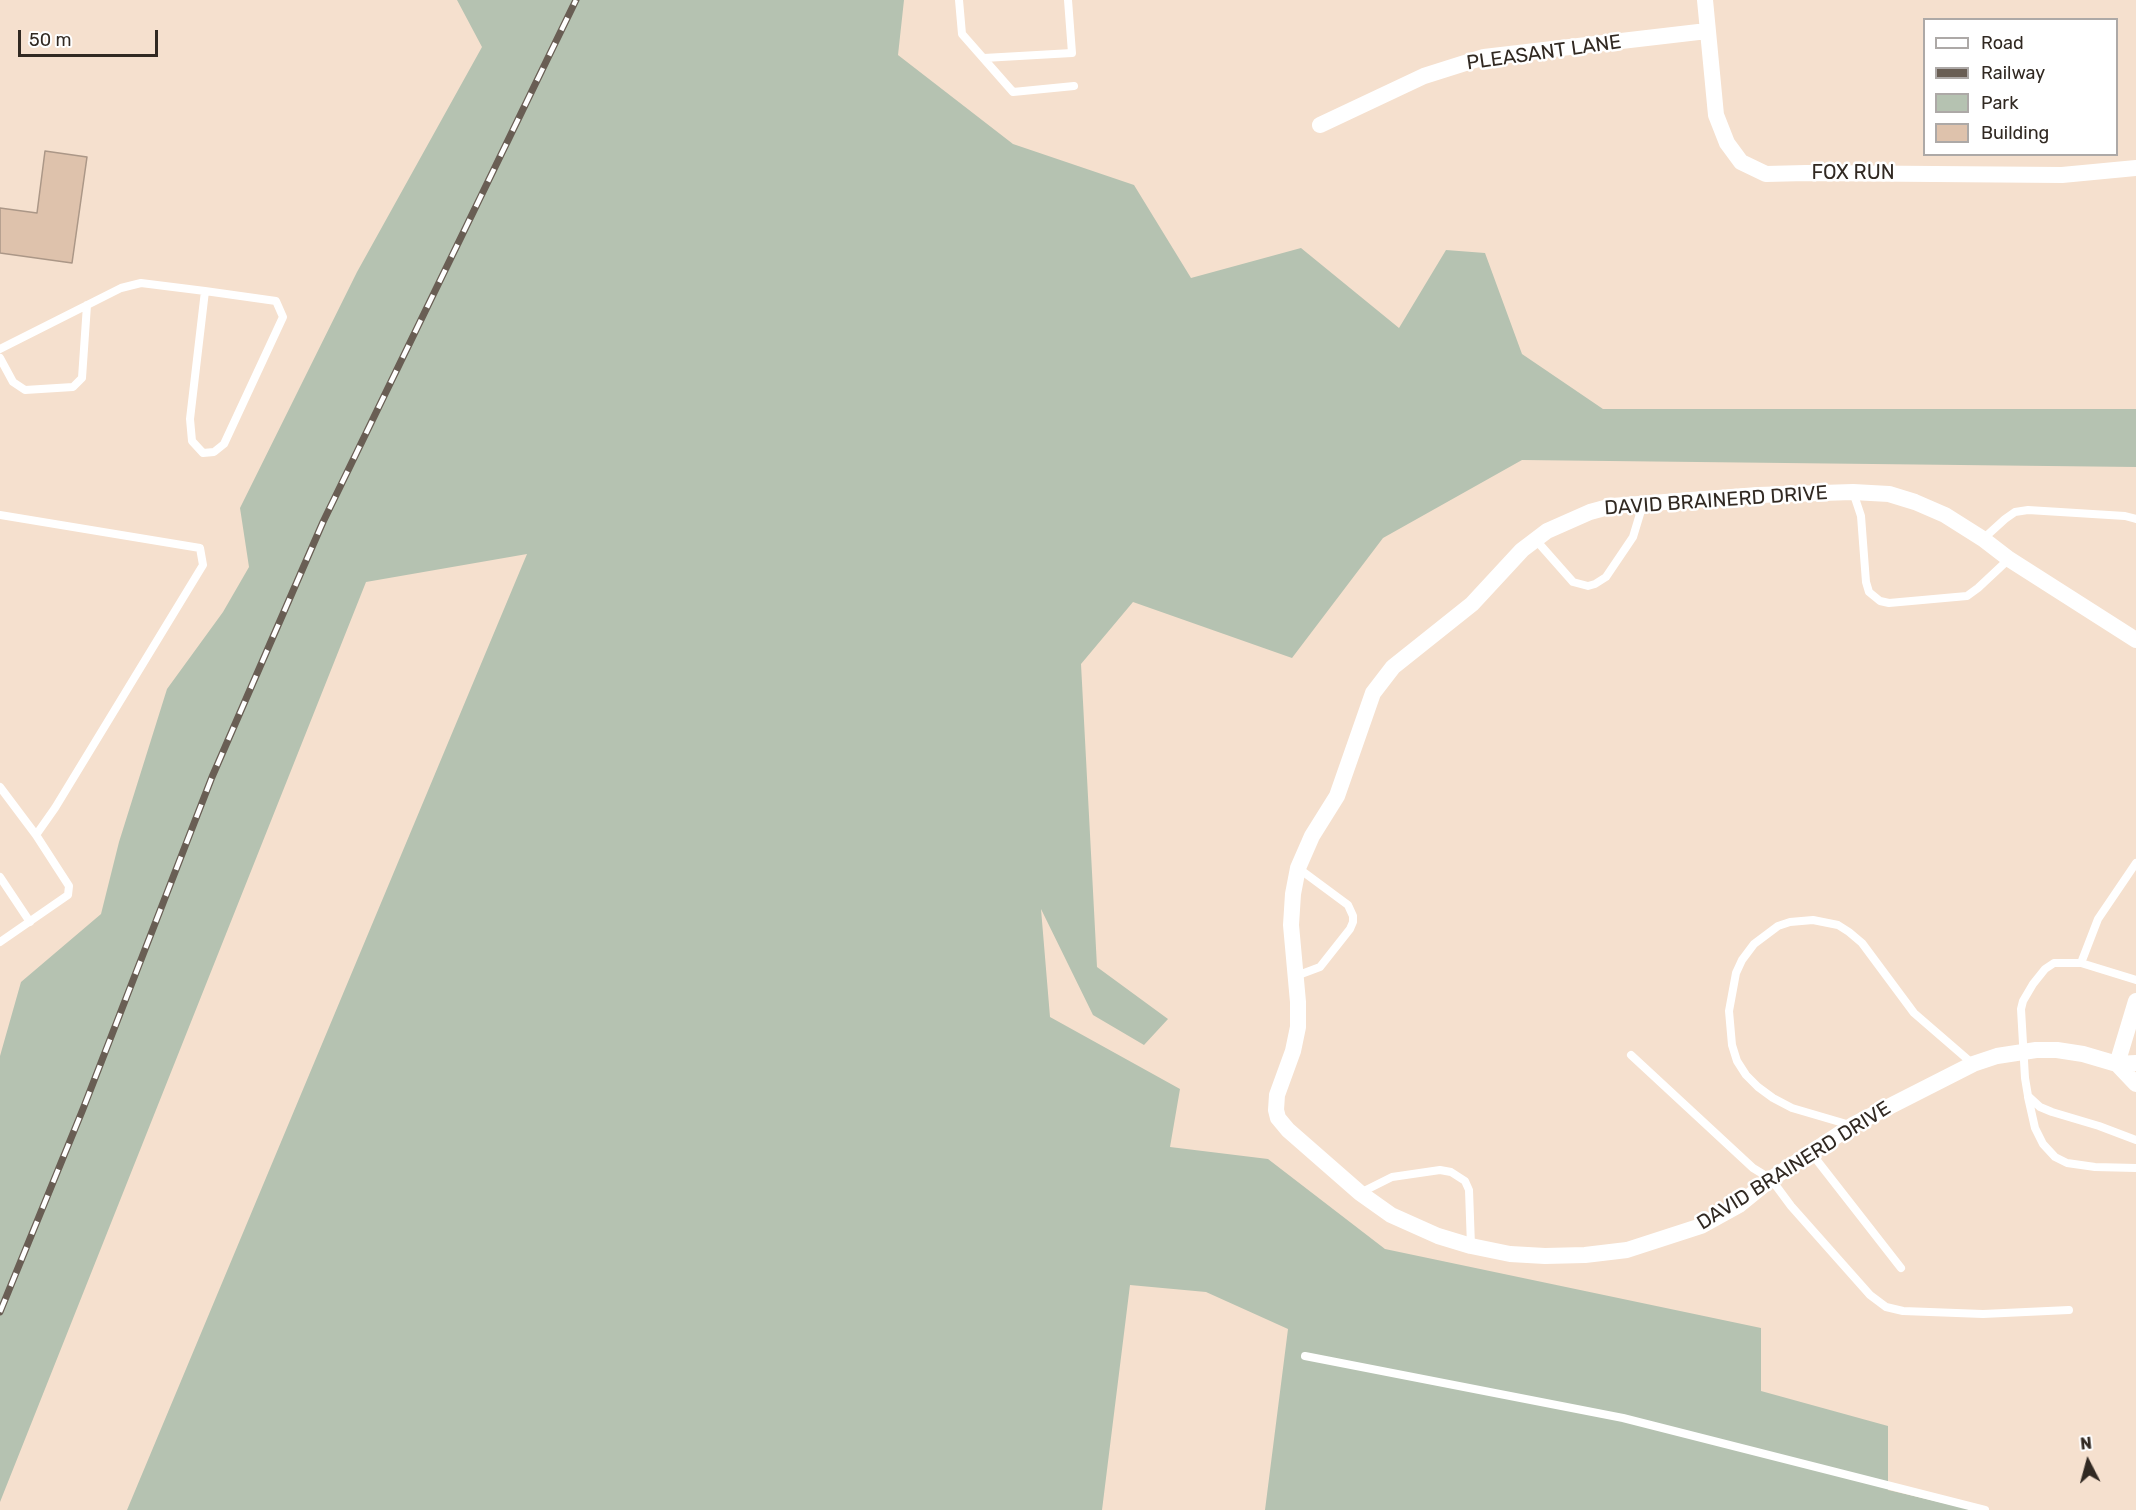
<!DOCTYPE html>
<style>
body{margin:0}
#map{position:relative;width:2136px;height:1510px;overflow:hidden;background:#f5e0ce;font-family:Rubik,sans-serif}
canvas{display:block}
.legend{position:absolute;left:1923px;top:18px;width:195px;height:138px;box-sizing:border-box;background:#fff;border:2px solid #ada9a7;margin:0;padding:8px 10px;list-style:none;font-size:18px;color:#312922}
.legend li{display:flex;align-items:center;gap:12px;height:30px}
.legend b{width:30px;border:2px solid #ada9a7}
.north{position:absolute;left:2058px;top:1432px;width:60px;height:60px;-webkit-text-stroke:4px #fff;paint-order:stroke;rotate:354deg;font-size:16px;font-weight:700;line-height:24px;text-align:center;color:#312922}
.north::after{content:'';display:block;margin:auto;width:21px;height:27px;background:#312922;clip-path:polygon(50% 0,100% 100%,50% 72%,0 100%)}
.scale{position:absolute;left:18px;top:30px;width:140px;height:27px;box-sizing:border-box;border:3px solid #312922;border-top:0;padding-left:8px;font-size:18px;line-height:21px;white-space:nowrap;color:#312922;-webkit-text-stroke:4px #fff;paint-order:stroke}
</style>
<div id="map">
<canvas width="2136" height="1510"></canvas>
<ul class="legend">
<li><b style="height:8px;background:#fff"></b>Road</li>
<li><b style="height:8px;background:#695e54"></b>Railway</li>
<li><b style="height:16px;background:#b5c2b1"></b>Park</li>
<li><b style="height:16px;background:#dec2ac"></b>Building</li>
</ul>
<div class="north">N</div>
<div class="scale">50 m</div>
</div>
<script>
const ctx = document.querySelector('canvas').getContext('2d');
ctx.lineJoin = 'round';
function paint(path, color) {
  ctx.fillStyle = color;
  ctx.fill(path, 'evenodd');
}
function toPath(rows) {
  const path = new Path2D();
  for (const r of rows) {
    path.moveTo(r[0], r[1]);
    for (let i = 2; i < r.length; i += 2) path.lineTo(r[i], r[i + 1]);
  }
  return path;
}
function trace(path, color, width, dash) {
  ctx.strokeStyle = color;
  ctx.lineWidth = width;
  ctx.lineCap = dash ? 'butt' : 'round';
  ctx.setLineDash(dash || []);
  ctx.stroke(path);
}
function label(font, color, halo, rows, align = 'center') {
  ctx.font = font + ' Rubik,sans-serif';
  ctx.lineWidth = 5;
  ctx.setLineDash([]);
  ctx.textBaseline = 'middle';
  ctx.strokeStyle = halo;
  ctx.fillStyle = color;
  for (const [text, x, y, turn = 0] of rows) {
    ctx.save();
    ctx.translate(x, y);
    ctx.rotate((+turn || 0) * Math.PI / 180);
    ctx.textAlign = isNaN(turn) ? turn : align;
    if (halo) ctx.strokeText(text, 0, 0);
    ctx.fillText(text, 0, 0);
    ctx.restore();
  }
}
paint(toPath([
 [457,0,904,0,898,55,1013,144,1134,185,1191,278,1301,248,1399,328,1446,250,1485,253,1522,354,1603,409,2136,409,2136,467,1522,460,1383,538,1292,658,1133,602,1081,664,1097,967,1168,1019,1144,1045,1093,1015,1041,909,1050,1017,1180,1089,1170,1147,1268,1159,1385,1249,1761,1328,1761,1391,1888,1426,1888,1490,1973,1510,1265,1510,1288,1329,1206,1292,1130,1285,1102,1510,127,1510,527,554,366,582,0,1502,0,1056,21,982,101,914,119,842,167,689,223,612,249,567,240,508,357,272,482,47]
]), '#b5c2b1');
const building = toPath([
 [45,151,87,157,72,263,0,253,0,208,37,213,45,151]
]);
paint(building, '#dec2ac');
trace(building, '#ab9787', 1.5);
trace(toPath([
 [959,0,962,34,1013,92,1074,86],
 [984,58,1072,53,1068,0],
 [0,349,121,288,141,283,205,291,276,301,283,317,224,444,214,452,203,453,192,441,190,419,205,291],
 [0,358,13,382,25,390,73,387,82,378,87,305],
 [1853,492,1861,516,1866,582,1869,592,1880,601,1889,603,1967,596,1978,588,2009,559],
 [0,515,200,548,203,565,55,808,36,835,0,787],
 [1535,539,1573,582,1588,586,1595,584,1606,577,1633,537,1643,504],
 [1983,539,2005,519,2015,512,2028,510,2125,516,2136,519],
 [0,877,30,922],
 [0,942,68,895,69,886,36,835],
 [2081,963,2098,919,2136,863],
 [1296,976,1320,967,1350,929,1353,922,1353,916,1348,905,1298,868],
 [2136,980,2081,963,2054,963,2045,969,2033,984,2023,1001,2021,1009,2025,1078,2028,1096,2040,1107,2052,1112,2099,1126,2136,1140],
 [1631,1055,1753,1168,1771,1179,1791,1206,1870,1295,1886,1307,1903,1311,1983,1314,2069,1310],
 [2028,1097,2035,1128,2043,1144,2055,1157,2067,1163,2095,1167,2136,1168],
 [1850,1125,1792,1108,1773,1098,1758,1087,1746,1075,1737,1061,1732,1045,1729,1011,1736,973,1742,960,1754,944,1778,926,1790,922,1813,920,1838,925,1849,932,1862,943,1914,1013,1973,1064],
 [1812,1154,1901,1268],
 [1360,1193,1392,1177,1440,1170,1451,1172,1465,1181,1469,1190,1471,1246],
 [1305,1356,1623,1418,1985,1510]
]), '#fff', 8);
trace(toPath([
 [1705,0,1716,115,1727,143,1741,162,1766,174,1806,173,2062,175,2136,168],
 [1320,125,1424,76,1484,57,1707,31],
 [2136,640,2009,559,1983,539,1945,515,1915,502,1889,494,1853,492,1758,495,1612,506,1590,512,1547,531,1522,550,1472,604,1393,667,1373,693,1337,796,1312,836,1298,868,1293,894,1291,925,1298,1002,1298,1027,1293,1051,1277,1095,1276,1110,1278,1118,1288,1130,1360,1193,1391,1215,1438,1236,1471,1246,1510,1254,1545,1256,1585,1255,1627,1250,1701,1226,1739,1205,1771,1179,1853,1125,1973,1064,1997,1056,2036,1050,2057,1050,2083,1054,2117,1064,2136,1063],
 [2117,1064,2136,1001],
 [2117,1064,2136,1084]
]), '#fff', 16);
const rail = toPath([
 [0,1312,83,1109,212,777,323,522,576,0]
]);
trace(rail, '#695e54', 7);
trace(rail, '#fff', 4.5, [14]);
label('20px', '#312922', '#fff', [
 ["PLEASANT LANE",1544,53,-8],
 ["FOX RUN",1853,173],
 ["DAVID BRAINERD DRIVE",1716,501,-4],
 ["DAVID BRAINERD DRIVE",1794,1166,-32]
]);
</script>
